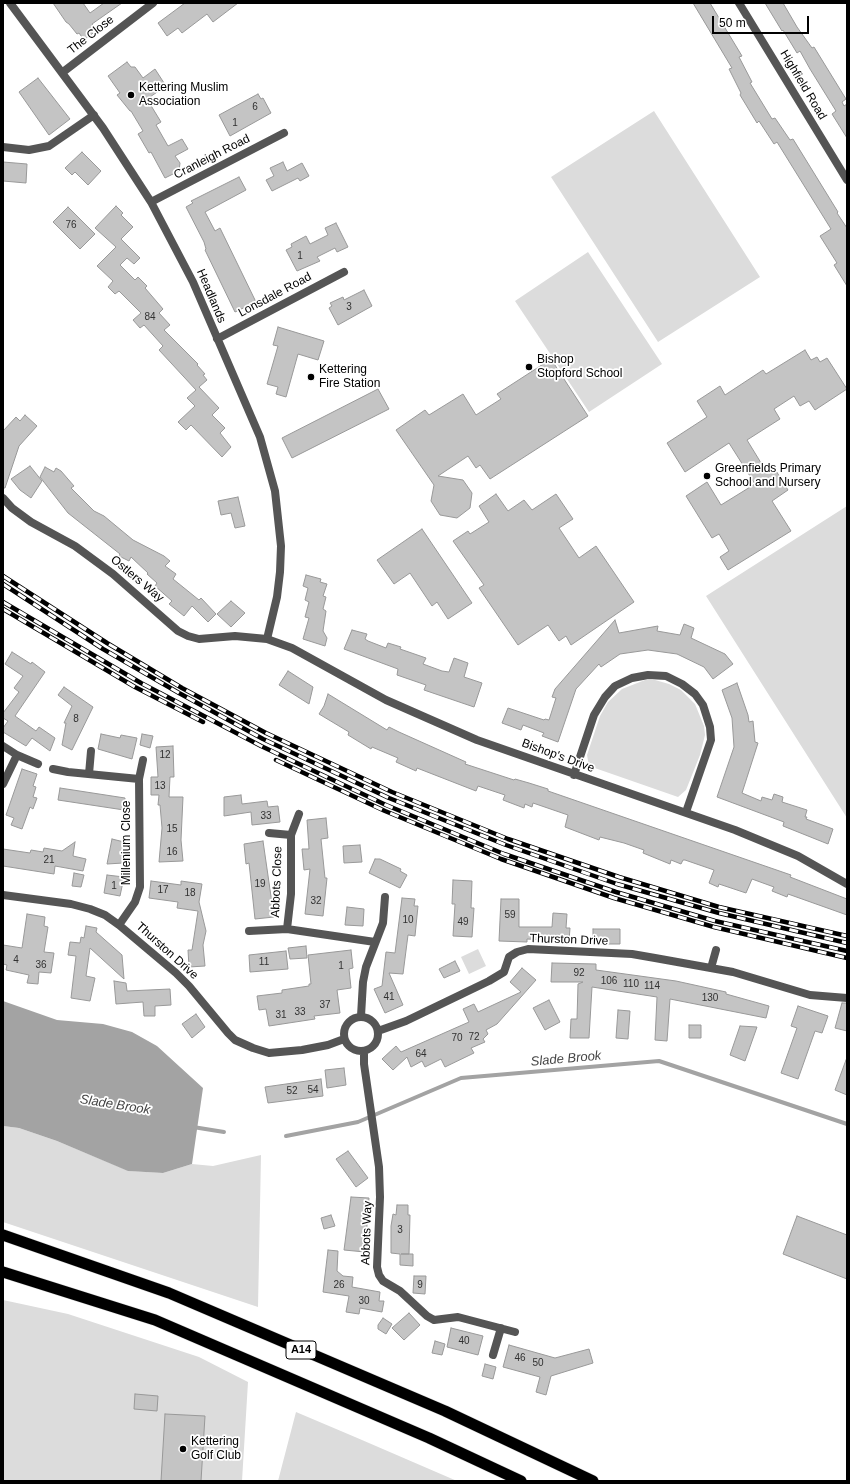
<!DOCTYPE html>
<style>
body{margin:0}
#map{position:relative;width:850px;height:1484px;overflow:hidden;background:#fff;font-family:Helvetica,sans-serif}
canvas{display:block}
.frame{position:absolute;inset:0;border:4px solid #000;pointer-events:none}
.scale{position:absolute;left:712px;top:16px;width:97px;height:18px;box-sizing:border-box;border:2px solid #000;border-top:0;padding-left:5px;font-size:12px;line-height:14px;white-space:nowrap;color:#000;-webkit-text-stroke:3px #fff;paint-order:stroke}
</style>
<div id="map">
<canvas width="850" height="1484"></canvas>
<div class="frame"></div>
<div class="scale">50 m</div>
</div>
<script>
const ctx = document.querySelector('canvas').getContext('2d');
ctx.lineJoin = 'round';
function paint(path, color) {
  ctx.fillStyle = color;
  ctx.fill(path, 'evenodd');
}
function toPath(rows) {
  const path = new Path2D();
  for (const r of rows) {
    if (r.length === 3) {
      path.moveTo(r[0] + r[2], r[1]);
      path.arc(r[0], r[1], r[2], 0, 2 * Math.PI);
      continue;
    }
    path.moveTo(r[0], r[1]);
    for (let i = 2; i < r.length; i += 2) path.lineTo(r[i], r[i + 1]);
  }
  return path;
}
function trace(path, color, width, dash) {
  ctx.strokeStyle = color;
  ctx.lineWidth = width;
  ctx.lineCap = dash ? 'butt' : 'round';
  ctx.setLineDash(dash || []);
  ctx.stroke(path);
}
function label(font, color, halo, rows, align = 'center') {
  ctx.font = font + ' Helvetica,sans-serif';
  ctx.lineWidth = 3.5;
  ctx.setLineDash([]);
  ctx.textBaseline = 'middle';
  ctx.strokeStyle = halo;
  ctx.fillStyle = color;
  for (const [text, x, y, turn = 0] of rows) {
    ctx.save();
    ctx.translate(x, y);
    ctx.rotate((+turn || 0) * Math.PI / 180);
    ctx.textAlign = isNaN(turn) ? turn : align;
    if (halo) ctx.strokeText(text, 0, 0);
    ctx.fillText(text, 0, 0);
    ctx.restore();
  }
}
paint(toPath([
 [654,111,760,277,658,342,551,177],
 [588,252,662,364,589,412,515,301],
 [847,506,847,818,706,596],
 [645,680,655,680,669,684,681,690,695,704,704,726,705,735,700,755,686,790,678,797,589,766,587,755,600,716,608,702,622,689],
 [478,949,486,966,469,974,461,957],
 [3,1126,19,1128,57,1141,129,1171,163,1173,192,1164,213,1166,261,1155,258,1307,3,1222],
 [3,1300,68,1314,199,1357,248,1382,242,1481,3,1481],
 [296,1412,355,1437,457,1481,278,1481]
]), '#dcdcdc');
paint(toPath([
 [3,1001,57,1020,103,1024,132,1032,157,1046,203,1088,192,1164,163,1173,128,1171,57,1141,19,1128,3,1126]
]), '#a3a3a3');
trace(toPath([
 [193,1127,224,1132],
 [286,1136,358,1122,461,1078,659,1061,847,1124]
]), '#a3a3a3', 4);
const building = toPath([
 [53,3,83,3,90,13,104,3,122,3,92,24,97,30,84,40,79,33,77,34,69,24,66,22,53,3],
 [185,3,238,3,213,22,207,14,182,33,178,28,167,36,158,23,185,3],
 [693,3,710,3,742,56,739,57,752,82,750,83,772,119,775,118,790,140,793,139,838,212,837,213,847,228,847,286,834,265,837,263,820,236,831,229,777,142,774,144,759,121,757,123,740,95,741,93,729,69,732,68,693,3],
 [765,3,783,3,797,27,812,48,814,47,846,99,842,102,844,106,847,104,847,138,832,114,836,111,810,69,800,51,797,53,783,30,782,31,765,3],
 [127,62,131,67,135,67,143,78,155,69,166,86,147,99,161,122,156,125,168,146,182,139,188,149,175,156,180,163,179,171,165,178,151,152,149,153,138,134,143,131,131,111,130,111,117,95,120,93,108,76,127,62],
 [38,78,70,119,49,135,19,92,38,78],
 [258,94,261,99,263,98,271,113,230,136,219,115,258,94],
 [82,152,101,171,88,185,75,172,72,175,65,168,82,152],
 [3,162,27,164,26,183,3,181,3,162],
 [283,162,287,171,302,163,309,176,300,181,298,178,272,191,266,180,274,176,270,168,283,162],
 [239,177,246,190,205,212,215,231,220,228,256,302,235,312,205,250,206,249,204,242,186,207,193,203,191,201,239,177],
 [116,206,123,213,121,215,133,227,121,239,140,258,134,264,127,258,120,265,135,280,138,277,147,286,145,288,163,309,159,313,170,325,164,330,198,364,197,365,205,374,203,375,207,380,199,387,219,408,212,415,225,428,220,433,231,447,222,457,191,425,186,430,178,422,195,406,187,398,196,390,159,350,163,346,144,325,140,328,133,320,141,313,119,291,115,294,108,287,113,281,97,266,116,247,95,228,116,206],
 [68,207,95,234,80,249,53,222,68,207],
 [336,223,348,247,337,252,335,248,317,257,320,261,297,271,286,250,292,247,291,244,306,236,310,244,328,235,325,228,336,223],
 [364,290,372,306,338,325,329,308,332,306,330,303,343,297,344,300,364,290],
 [278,327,324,341,318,360,298,354,286,397,276,394,278,387,267,384,278,346,273,345,278,327],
 [805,350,811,360,817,357,820,362,827,358,847,389,815,410,809,401,800,406,794,396,774,409,780,419,747,440,766,471,773,466,788,490,772,501,791,531,728,570,720,557,729,551,719,534,712,538,686,496,707,482,721,505,755,484,729,443,685,472,667,443,707,417,697,401,720,386,725,395,763,370,766,374,805,350],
 [551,359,588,416,490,479,480,465,476,468,468,456,438,476,463,480,472,493,470,508,457,518,440,515,431,501,434,485,396,430,425,410,429,415,463,394,476,415,501,399,497,394,551,359],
 [378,389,389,409,292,458,282,438,378,389],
 [25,415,37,426,19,446,5,488,3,488,3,431,16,417,20,421,25,415],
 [30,466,42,481,31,498,20,490,11,479,30,466],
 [45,467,54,472,56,468,61,471,74,486,71,488,94,511,104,516,133,540,164,556,170,561,165,566,176,574,173,579,199,600,201,598,216,614,208,622,192,606,184,616,169,604,172,601,155,586,157,583,147,574,148,573,131,557,129,561,119,556,120,554,68,513,40,477,45,467],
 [496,494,508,511,524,500,532,510,556,494,573,519,559,528,579,558,596,546,634,602,571,645,566,636,559,641,548,625,518,645,479,588,484,585,453,541,468,531,470,534,489,522,479,506,496,494],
 [238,497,245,526,235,528,231,513,221,515,218,501,238,497],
 [422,529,472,603,448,619,437,602,432,606,410,573,394,584,377,560,422,529],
 [306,575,321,579,320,582,327,584,323,596,326,597,323,609,326,611,323,631,327,638,325,646,303,639,309,618,305,617,309,602,305,600,308,588,303,586,306,575],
 [231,601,245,613,231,627,217,614,231,601],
 [615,620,619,633,658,626,657,631,680,635,684,624,694,628,691,638,725,654,733,664,713,679,704,667,677,654,648,650,620,654,601,667,599,664,576,689,558,742,542,736,544,733,523,725,521,730,502,723,508,708,544,720,545,719,549,720,556,698,552,697,555,689,615,620],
 [352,630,367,634,365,639,368,641,386,648,388,643,401,647,400,649,426,658,423,664,442,671,449,672,454,658,468,663,464,677,482,683,474,707,424,690,426,685,397,675,398,669,344,649,352,630],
 [12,652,31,664,32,662,45,672,15,716,36,731,39,727,55,738,50,751,32,738,26,746,3,732,3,728,8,721,3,718,3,713,19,692,14,688,23,676,5,664,12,652],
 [288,671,313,687,309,704,279,685,288,671],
 [737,683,748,715,749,722,753,721,755,742,758,743,742,793,761,801,762,797,772,800,774,794,783,797,782,802,807,810,805,817,807,817,806,819,833,829,828,844,783,826,784,822,717,797,734,747,732,718,722,690,737,683],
 [64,687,93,707,72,750,62,745,66,723,64,723,72,706,58,695,64,687],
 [328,694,387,730,389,727,399,732,466,762,465,764,514,780,515,779,529,783,548,789,548,791,791,875,790,877,847,899,847,915,788,894,787,897,772,891,774,887,752,879,746,893,719,884,718,887,709,883,714,870,685,860,683,860,681,864,671,860,670,864,643,853,644,850,624,843,600,837,599,840,565,827,568,815,533,803,532,807,525,804,524,808,503,800,505,795,478,786,476,791,417,768,416,771,396,762,398,758,372,747,371,749,348,735,349,732,319,714,324,706,328,694],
 [101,734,120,738,121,735,137,738,132,759,98,749,101,734],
 [142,734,153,736,150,748,140,745,142,734],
 [173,746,174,777,170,777,169,797,183,797,181,840,183,861,159,862,162,828,160,805,158,805,159,795,151,795,151,777,158,777,156,747,173,746],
 [22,769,37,774,33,786,36,787,33,797,37,798,33,809,30,807,22,829,11,825,14,818,6,815,22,769],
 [60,788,125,798,124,810,58,800,60,788],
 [241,795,242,804,267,801,268,807,278,806,280,822,252,825,251,812,224,816,224,797,241,795],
 [326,818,328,838,321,839,325,878,327,878,323,916,305,914,310,869,304,870,302,849,309,849,307,820,326,818],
 [112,839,128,843,123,863,107,864,112,839],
 [263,841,274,917,255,919,249,863,246,864,244,844,263,841],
 [75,842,73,856,86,859,83,871,55,866,54,874,3,866,3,849,30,853,31,850,43,852,44,848,62,851,75,842],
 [360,845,362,862,344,863,343,846,360,845],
 [375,859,380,859,401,869,400,871,407,875,400,888,369,873,375,859],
 [74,873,84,875,81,887,72,886,74,873],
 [107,875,124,877,120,896,104,893,107,875],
 [453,880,472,881,471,908,474,908,472,937,453,936,455,904,452,904,453,880],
 [151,881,181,885,181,881,202,884,199,902,206,931,203,945,205,966,189,967,188,950,192,950,198,911,177,908,178,902,149,898,151,881],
 [402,898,415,899,414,906,418,906,415,936,408,935,403,974,389,973,403,1005,385,1013,374,989,382,986,386,952,395,953,402,898],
 [501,899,519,899,519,927,552,927,553,913,567,914,566,928,570,928,569,941,527,939,527,942,499,941,501,899],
 [347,907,364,909,363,926,345,925,347,907],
 [27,914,45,917,44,926,48,927,44,952,54,953,51,973,39,972,38,984,27,983,29,975,6,970,7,965,3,964,3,945,22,948,27,914],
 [86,926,97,928,96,932,122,955,124,979,90,948,86,976,95,978,90,1001,71,998,76,956,68,955,70,942,80,943,81,937,84,938,86,926],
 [593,929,620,929,620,944,593,944,593,929],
 [306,946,307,958,290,959,288,948,306,946],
 [351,950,353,968,349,969,351,988,337,990,340,1013,314,1016,315,1019,269,1026,266,1009,259,1010,257,996,282,993,282,990,309,986,309,984,311,984,308,955,351,950],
 [286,951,288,969,250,972,249,955,286,951],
 [455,961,460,971,444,978,439,969,455,961],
 [552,963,596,964,596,970,676,981,726,992,726,994,769,1006,766,1018,670,999,667,1041,655,1040,657,997,592,987,589,1038,570,1038,571,1019,577,1019,578,984,583,982,551,982,552,963],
 [522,968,536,980,497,1024,486,1030,488,1034,483,1039,485,1042,471,1048,474,1053,445,1067,441,1059,425,1067,422,1061,411,1067,407,1057,393,1070,382,1059,396,1046,401,1052,469,1022,463,1009,474,1004,478,1012,521,992,510,982,522,968],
 [114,981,126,983,127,991,170,989,171,1005,155,1006,155,1016,144,1016,143,1002,116,1004,114,981],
 [549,1000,560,1022,545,1030,533,1008,549,1000],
 [842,1003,847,1003,847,1031,835,1028,842,1003],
 [798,1006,828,1016,822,1033,815,1031,798,1079,781,1073,797,1028,791,1026,798,1006],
 [618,1010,630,1011,628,1039,616,1038,618,1010],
 [196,1014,205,1027,192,1038,182,1024,196,1014],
 [689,1025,701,1025,701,1038,689,1038,689,1025],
 [740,1026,757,1027,745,1061,730,1055,740,1026],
 [846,1060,847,1060,847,1095,835,1090,846,1060],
 [344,1068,346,1085,327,1088,325,1070,344,1068],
 [321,1079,323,1096,268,1103,265,1087,321,1079],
 [348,1151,368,1178,356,1187,336,1159,348,1151],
 [351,1197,369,1198,365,1252,344,1250,351,1197],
 [397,1205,408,1205,408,1215,410,1215,409,1254,401,1254,413,1254,413,1266,400,1265,400,1254,391,1253,391,1226,393,1214,396,1215,397,1205],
 [331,1215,335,1226,324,1229,321,1218,331,1215],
 [797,1216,847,1235,847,1279,783,1254,797,1216],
 [328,1250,338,1251,337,1271,343,1276,353,1277,352,1287,380,1292,379,1301,384,1301,382,1312,360,1308,359,1314,346,1312,349,1296,323,1292,328,1250],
 [414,1276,426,1276,425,1294,413,1293,414,1276],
 [409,1313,420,1325,404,1340,392,1328,409,1313],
 [383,1318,392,1324,386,1334,378,1329,378,1325,383,1318],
 [451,1328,483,1336,478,1355,447,1347,451,1328],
 [435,1341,445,1344,442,1355,432,1353,435,1341],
 [509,1345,555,1358,589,1349,593,1363,551,1376,546,1395,536,1392,540,1377,503,1367,509,1345],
 [485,1364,496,1367,493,1379,482,1376,485,1364],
 [135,1394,158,1396,157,1411,134,1409,135,1394],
 [165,1414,205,1416,201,1481,161,1481,165,1414]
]);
paint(building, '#c4c4c4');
trace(building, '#999', 1);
const trunk = toPath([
 [3,1235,169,1293,445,1411,593,1481],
 [3,1272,155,1320,429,1438,521,1481]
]);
trace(trunk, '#dbdbdb', 12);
trace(toPath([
 [10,3,103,128,151,202,193,282,260,437,275,491,281,546,280,572,277,597,267,639],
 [739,3,847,180],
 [63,72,153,3],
 [3,147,29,150,49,146,94,115],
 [151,202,284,133],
 [217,339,344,272],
 [3,498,12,508,31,522,75,546,113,574,178,631,188,636,199,639,235,636,267,639,292,648,386,700,477,740,735,830,798,856,847,884],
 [3,746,17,755,38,764],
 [53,769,68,772,139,779,140,887,135,902,119,925],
 [89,774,91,751],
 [574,775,594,715,605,697,615,686,632,678,648,675,666,676,682,684,695,694,703,705,710,727,711,740,686,812],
 [139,779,143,760],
 [3,784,17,755],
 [299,814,291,835,291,894,287,929,375,942],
 [269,833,291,835],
 [3,895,71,904,90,909,105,915,119,925,176,973,189,986,228,1033,235,1040,253,1048,269,1053,302,1050,328,1045,344,1039],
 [249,931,287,929],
 [711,968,716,950],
 [361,1016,363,982,366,967,383,923,385,897],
 [361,1034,17],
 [378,1031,406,1021,489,981,504,972,509,957,517,952,528,949,632,954,655,958,733,972,810,995,847,998],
 [364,1051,364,1064,379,1167,380,1197,377,1267,379,1275,383,1281,400,1291,427,1316,434,1320,458,1317,515,1332],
 [493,1355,501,1328]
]), '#555', 8);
trace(trunk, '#000', 11);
const rail = toPath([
 [3,576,107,643,182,688,266,733,392,792,508,839,619,877,719,907,847,936],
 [3,584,103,649,179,693,263,739,389,798,506,845,617,884,719,913,847,943],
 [3,602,141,683,261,746,386,805,504,854,616,892,715,921,847,951],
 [3,609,135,687,203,722],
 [276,760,385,811,501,859,614,898,714,927,847,958]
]);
trace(rail, '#000', 4.5);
trace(rail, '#fff', 3, [9]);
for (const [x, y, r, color] of [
 [131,95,4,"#000"],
 [529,367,4,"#000"],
 [311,377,4,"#000"],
 [707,476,4,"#000"],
 [183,1449,4,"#000"]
]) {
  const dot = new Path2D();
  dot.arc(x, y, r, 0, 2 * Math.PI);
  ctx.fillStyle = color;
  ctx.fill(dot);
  trace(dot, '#fff', 1.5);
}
label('10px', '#313131', null, [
 ["6",255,107],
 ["1",235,123],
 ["76",71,225],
 ["1",300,256],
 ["3",349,307],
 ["84",150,317],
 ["8",76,719],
 ["12",165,755],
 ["13",160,786],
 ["33",266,816],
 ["15",172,829],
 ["16",172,852],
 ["21",49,860],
 ["19",260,884],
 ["1",114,886],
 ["17",163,890],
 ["18",190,893],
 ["32",316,901],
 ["59",510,915],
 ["10",408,920],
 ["49",463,922],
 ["4",16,960],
 ["11",264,962],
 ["36",41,965],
 ["1",341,966],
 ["92",579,973],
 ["106",609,981],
 ["110",631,984],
 ["114",652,986],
 ["41",389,997],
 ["130",710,998],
 ["37",325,1005],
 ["33",300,1012],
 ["31",281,1015],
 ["72",474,1037],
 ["70",457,1038],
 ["64",421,1054],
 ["54",313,1090],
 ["52",292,1091],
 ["3",400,1230],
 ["26",339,1285],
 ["9",420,1285],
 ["30",364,1301],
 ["40",464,1341],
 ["46",520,1358],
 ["50",538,1363]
]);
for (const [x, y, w] of [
 [301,1350,30]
]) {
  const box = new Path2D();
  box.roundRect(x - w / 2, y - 9, w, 18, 3);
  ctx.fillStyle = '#fff';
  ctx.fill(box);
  trace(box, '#000', 1);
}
label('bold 11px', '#000', null, [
 ["A14",301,1350]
]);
label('12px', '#000', '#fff', [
 ["The Close",91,35,-38],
 ["Highfield Road",803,85,59],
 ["Cranleigh Road",212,157,-27],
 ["Lonsdale Road",275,295,-28],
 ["Headlands",211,296,67],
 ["Ostlers Way",137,579,40],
 ["Bishop's Drive",558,756,20],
 ["Millenium Close",127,843,-90],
 ["Abbots Close",277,882,-88],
 ["Thurston Drive",569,940,2],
 ["Thurston Drive",167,951,42],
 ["Abbots Way",367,1233,-88]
]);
label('12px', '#000', '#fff', [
 ["Kettering Muslim",139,88],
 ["Association",139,102],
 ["Bishop",537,360],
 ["Stopford School",537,374],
 ["Kettering",319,370],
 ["Fire Station",319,384],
 ["Greenfields Primary",715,469],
 ["School and Nursery",715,483],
 ["Kettering",191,1442],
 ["Golf Club",191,1456]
], 'left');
label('italic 13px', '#444', '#fff', [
 ["Slade Brook",566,1059,-5],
 ["Slade Brook",115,1105,9]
]);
</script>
